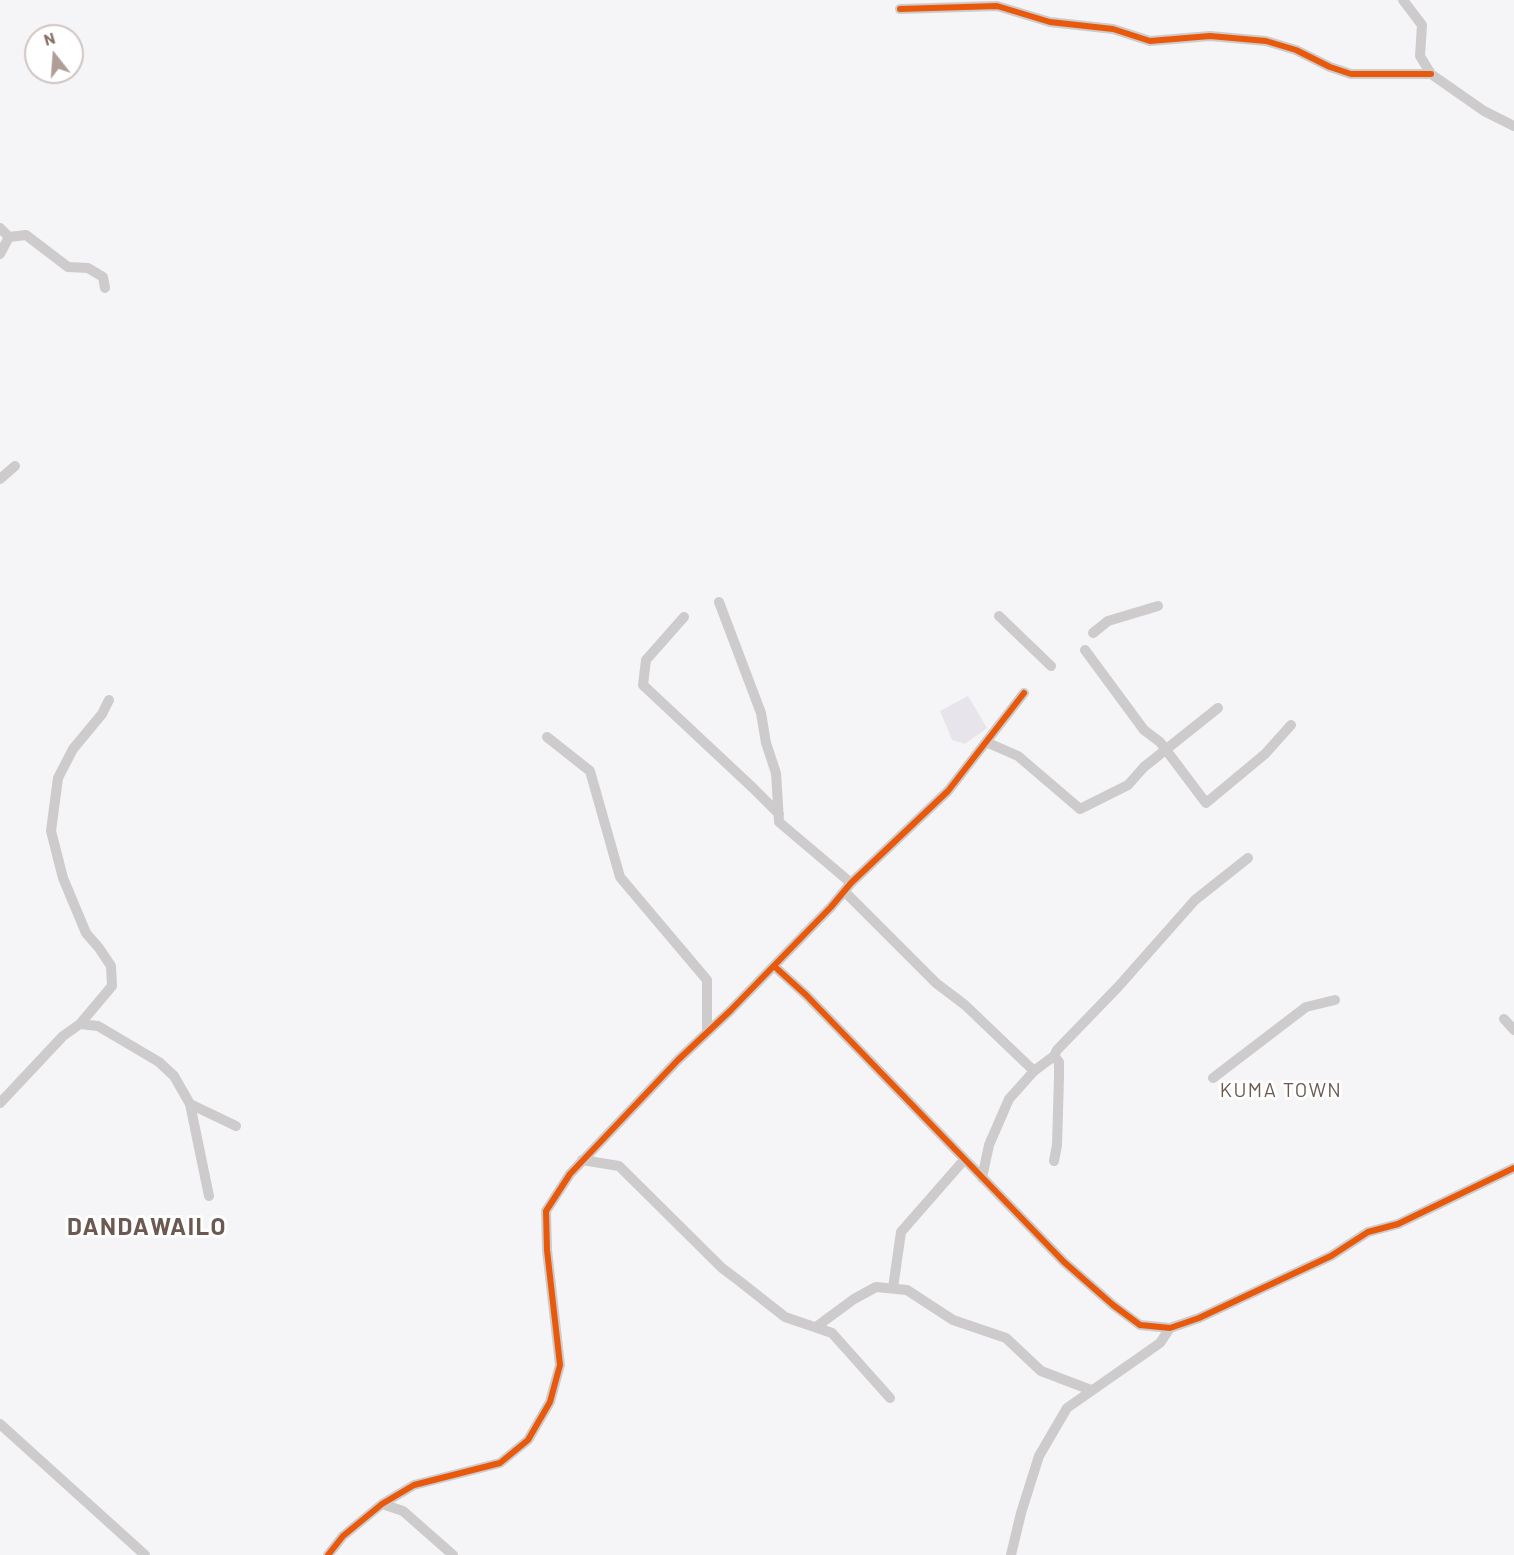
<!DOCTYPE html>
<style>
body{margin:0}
#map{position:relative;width:1514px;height:1555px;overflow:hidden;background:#f5f5f7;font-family:Barlow,sans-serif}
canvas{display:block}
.north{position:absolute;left:24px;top:24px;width:60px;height:60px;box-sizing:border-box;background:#fff;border:2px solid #cfc5c1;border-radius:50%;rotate:343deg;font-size:16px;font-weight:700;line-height:24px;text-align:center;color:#886f64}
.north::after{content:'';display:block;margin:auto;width:21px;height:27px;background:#ae9e97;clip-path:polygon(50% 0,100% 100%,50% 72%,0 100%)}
</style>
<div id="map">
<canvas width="1514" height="1555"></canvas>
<div class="north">N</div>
</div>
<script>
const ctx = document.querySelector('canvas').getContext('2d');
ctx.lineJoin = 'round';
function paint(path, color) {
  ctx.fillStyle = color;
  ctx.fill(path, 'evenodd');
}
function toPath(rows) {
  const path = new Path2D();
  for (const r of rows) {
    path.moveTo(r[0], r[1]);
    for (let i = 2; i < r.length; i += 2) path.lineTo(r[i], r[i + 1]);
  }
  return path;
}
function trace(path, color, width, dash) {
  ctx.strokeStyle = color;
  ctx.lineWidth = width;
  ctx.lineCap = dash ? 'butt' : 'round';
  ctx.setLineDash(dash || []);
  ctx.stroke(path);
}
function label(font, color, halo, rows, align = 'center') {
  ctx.font = font + ' Barlow,sans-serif';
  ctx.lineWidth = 6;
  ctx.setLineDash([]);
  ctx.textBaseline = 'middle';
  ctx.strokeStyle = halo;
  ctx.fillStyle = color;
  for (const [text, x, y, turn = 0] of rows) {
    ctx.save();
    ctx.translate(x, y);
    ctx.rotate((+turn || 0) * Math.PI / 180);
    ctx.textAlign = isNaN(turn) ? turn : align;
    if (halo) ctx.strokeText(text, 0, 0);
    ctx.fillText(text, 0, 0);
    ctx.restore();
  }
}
paint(toPath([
 [968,696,987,728,965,744,952,740,940,711]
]), '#e7e5eb');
trace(toPath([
 [1403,0,1422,25,1420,56,1431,74,1484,111,1514,126],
 [900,9,997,6,1050,22,1113,29,1150,41,1210,36,1266,41,1296,50,1330,67,1351,74,1431,74],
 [0,228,9,237,26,235,68,267,88,268,103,277,105,288],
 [0,254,9,237],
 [0,479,15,466],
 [719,602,761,713,766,743,776,773,779,822,851,883],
 [999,616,1051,666],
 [684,617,646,660,643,685,753,788,779,814],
 [1093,633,1108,621,1158,606],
 [1085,650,1144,730,1160,742,1206,803,1265,754,1291,725],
 [547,737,590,771,620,877,707,980,707,1033],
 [986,742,1018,756,1080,809,1128,785,1144,767,1218,708],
 [844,891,936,983,965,1005,1034,1071],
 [774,966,806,995,1064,1262,1113,1305,1140,1325,1170,1328,1199,1318,1331,1256,1368,1232,1398,1224,1514,1168],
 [1504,1019,1514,1030],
 [80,1024,112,986,111,966,99,948,86,933,63,878,51,831,58,778,73,749,102,714,109,700],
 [1213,1078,1306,1007,1335,1000],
 [0,1103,63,1036,80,1024,98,1026,159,1062,174,1076,190,1104,209,1196],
 [190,1104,236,1126],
 [582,1160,619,1166,722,1268,738,1280,785,1317,832,1333,890,1398],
 [1054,1161,1057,1145,1059,1077,1059,1062,1054,1056],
 [982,1178,989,1145,1009,1099,1034,1071,1054,1056,1057,1050,1118,987,1195,900,1248,858],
 [893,1288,901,1232,964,1160],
 [816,1327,854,1299,876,1287,907,1290,953,1320,1006,1338,1041,1371,1091,1390],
 [0,1424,145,1555],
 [382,1504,403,1511,453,1555],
 [328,1555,343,1536,382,1504,414,1485,500,1463,528,1440,550,1402,560,1365,547,1250,546,1211,570,1174,678,1060,730,1011,831,907,851,883,948,791,1024,693],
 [1011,1555,1021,1513,1039,1456,1067,1408,1160,1343,1170,1328]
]), '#cdcbcb', 10);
trace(toPath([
 [900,9,997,6,1050,22,1113,29,1150,41,1210,36,1266,41,1296,50,1330,67,1351,74,1431,74],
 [774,966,806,995,1064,1262,1113,1305,1140,1325,1170,1328,1199,1318,1331,1256,1368,1232,1398,1224,1514,1168],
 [328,1555,343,1536,382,1504,414,1485,500,1463,528,1440,550,1402,560,1365,547,1250,546,1211,570,1174,678,1060,730,1011,831,907,851,883,948,791,1024,693]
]), '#e8590c', 6);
ctx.letterSpacing = '1.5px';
label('20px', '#6c5a52', '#fff', [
 ["KUMA TOWN",1281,1090]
]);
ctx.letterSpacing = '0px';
ctx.letterSpacing = '1.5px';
label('bold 24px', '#6c5a52', '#fff', [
 ["DANDAWAILO",147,1227]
]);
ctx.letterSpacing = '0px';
</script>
